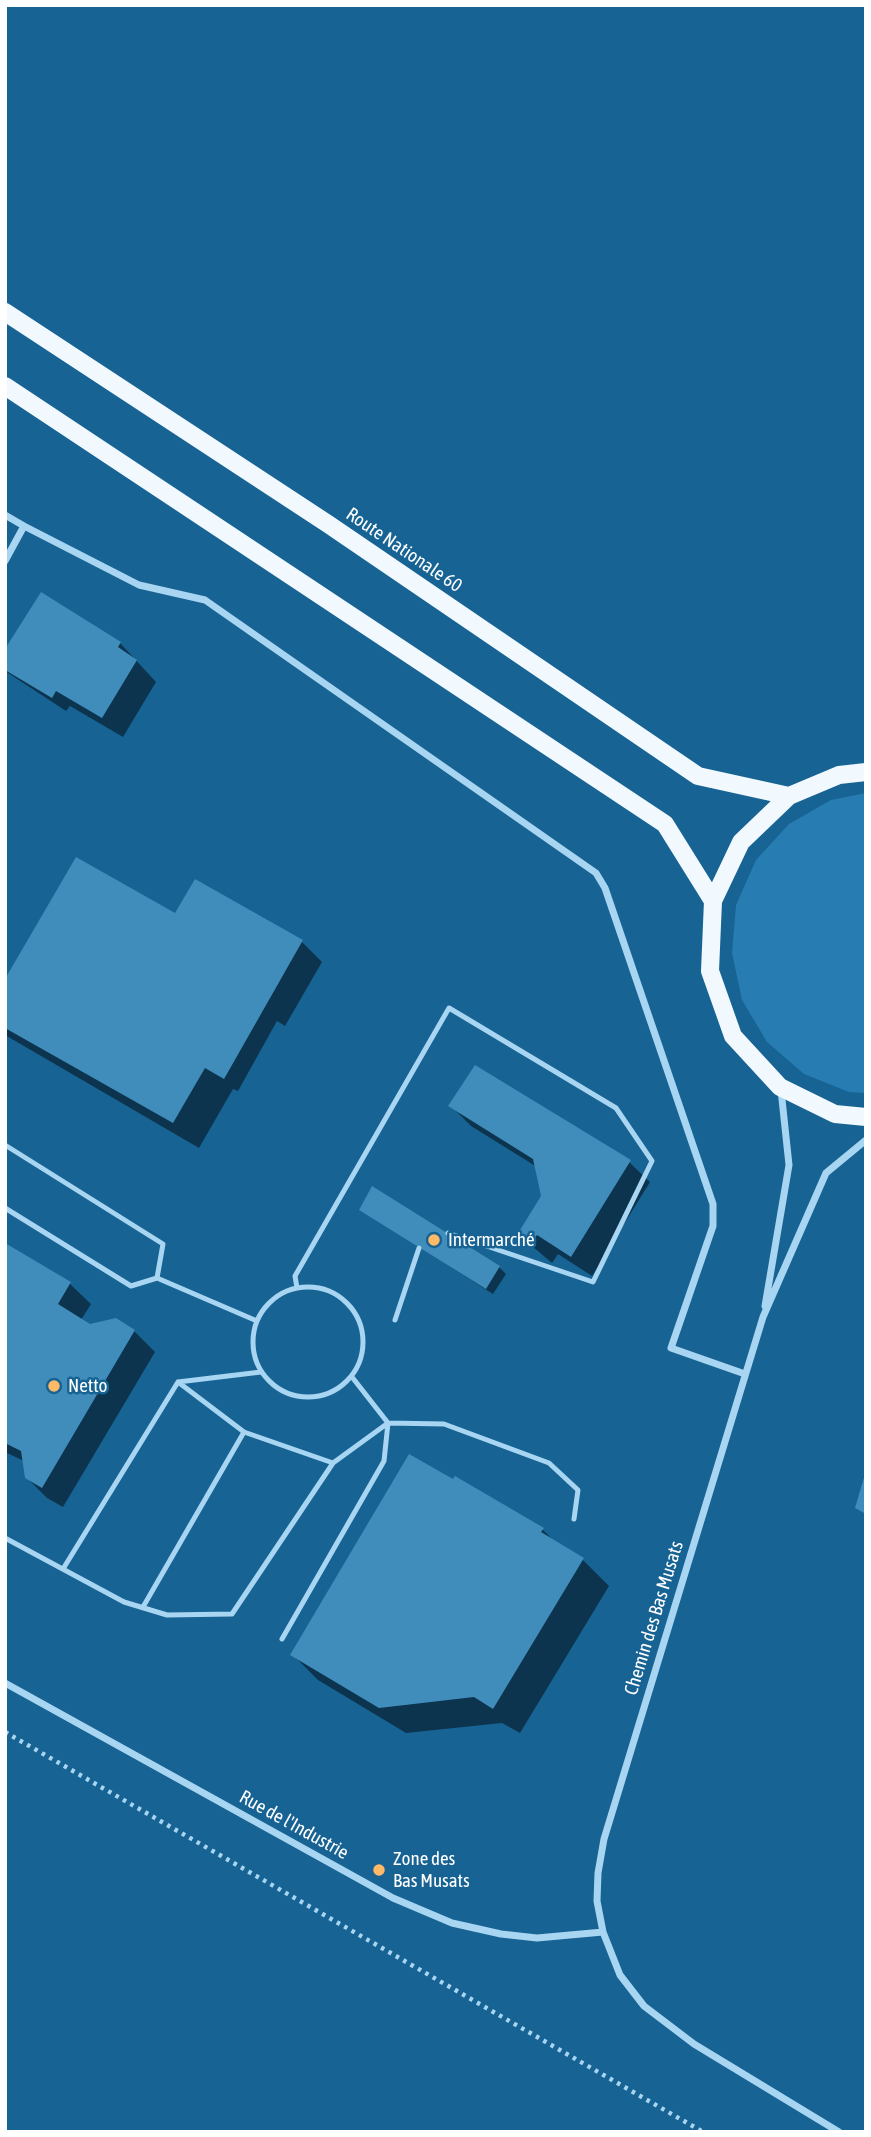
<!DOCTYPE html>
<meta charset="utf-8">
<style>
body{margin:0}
#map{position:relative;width:871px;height:2137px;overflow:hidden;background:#176394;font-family:"Asap Condensed",sans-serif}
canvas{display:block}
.frame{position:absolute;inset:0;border:7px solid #fff;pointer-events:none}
</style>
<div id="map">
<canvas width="871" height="2137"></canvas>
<div class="frame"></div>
</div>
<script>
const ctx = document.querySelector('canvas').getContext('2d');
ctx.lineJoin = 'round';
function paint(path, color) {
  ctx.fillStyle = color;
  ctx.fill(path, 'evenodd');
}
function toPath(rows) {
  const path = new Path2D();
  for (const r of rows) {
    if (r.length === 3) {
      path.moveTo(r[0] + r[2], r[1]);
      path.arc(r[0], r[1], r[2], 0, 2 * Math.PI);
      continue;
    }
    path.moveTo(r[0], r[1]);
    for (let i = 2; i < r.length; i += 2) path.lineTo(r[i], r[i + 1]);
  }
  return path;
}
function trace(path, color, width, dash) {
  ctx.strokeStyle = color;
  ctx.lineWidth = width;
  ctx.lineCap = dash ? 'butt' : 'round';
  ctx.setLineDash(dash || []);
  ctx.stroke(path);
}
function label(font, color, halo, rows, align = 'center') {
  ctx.font = font + ' "Asap Condensed",sans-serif';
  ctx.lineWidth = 5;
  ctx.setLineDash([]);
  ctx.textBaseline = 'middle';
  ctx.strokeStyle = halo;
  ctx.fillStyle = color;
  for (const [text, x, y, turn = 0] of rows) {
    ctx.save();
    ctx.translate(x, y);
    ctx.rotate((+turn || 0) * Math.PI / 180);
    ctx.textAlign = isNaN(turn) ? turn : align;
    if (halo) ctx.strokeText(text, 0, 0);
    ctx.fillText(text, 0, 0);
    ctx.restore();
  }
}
paint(toPath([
 [866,793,866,1093,849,1092,804,1074,767,1042,742,1000,732,953,736,905,756,860,789,824,831,800]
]), '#277db1');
paint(toPath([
 [120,643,156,682,123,737,70,706,66,711,5,671,5,652],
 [176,915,302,942,322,962,285,1026,277,1021,238,1091,233,1089,199,1148,5,1035,5,983],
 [451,1106,629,1162,650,1182,592,1276,558,1254,552,1263,519,1235,543,1196,537,1167,471,1126],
 [361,1210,499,1267,506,1274,493,1294],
 [5,1245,70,1284,91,1304,81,1320,90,1326,116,1320,134,1331,155,1352,63,1507,47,1498,26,1477,24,1461,7,1453,5,1456],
 [542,1529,558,1545,583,1560,609,1586,520,1733,502,1723,406,1733,318,1680,292,1654]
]), '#0007');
paint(toPath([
 [41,592,121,642,118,647,137,660,102,718,56,691,52,698,5,670,5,649],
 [76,857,175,913,195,879,303,940,224,1079,205,1068,173,1123,5,1028,5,979],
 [475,1065,631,1160,571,1257,537,1235,531,1244,517,1235,541,1196,533,1159,448,1106],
 [372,1186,500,1266,486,1289,359,1210],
 [5,1243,71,1282,58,1304,90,1324,116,1318,135,1330,42,1488,25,1478,21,1451,5,1443],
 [409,1454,453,1479,455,1476,544,1528,541,1532,584,1558,493,1709,474,1697,379,1708,290,1655],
 [865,1474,866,1474,866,1514,855,1508]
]), '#408dbc');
trace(toPath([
 [5,1732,703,2132]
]), '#a8d5f1', 4.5, [3.5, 5]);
trace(toPath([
 [5,1145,163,1244,157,1278],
 [5,1208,131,1286,157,1278,257,1321],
 [308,1342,55],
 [297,1288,295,1276,449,1008,616,1108,652,1161,593,1282,448,1233],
 [395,1320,419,1248],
 [352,1377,388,1423,444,1424,549,1463,578,1490,574,1519],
 [178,1382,244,1432],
 [5,1538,124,1602,167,1615,232,1614,333,1463,388,1423,384,1461,282,1639],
 [63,1569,178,1382,261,1372],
 [143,1607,244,1432,333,1463]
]), '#a8d5f1', 5);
trace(toPath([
 [5,515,24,526,5,561],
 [24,526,139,585,205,600,596,873,605,888,713,1204,713,1226,671,1348,745,1374],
 [765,1306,789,1165,781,1090],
 [5,1683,393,1898,452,1923,501,1934,537,1938,603,1932],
 [839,2132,694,2044,644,2006,620,1975,603,1932,597,1901,598,1873,604,1839,763,1317,826,1173,866,1140]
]), '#a8d5f1', 7);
trace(toPath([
 [5,312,328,524,698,776,789,796],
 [5,386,665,824,713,901],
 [866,772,839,775,789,796,741,842,713,901,710,971,733,1036,780,1087,835,1114,866,1117]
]), '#f1f9ff', 18);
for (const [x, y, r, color] of [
 [434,1240,7,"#ffb967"],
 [54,1386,7,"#ffb967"],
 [379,1870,7,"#ffb967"]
]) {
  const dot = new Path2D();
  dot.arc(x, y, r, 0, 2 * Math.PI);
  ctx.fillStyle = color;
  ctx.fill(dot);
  trace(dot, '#176394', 2.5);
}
label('19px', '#fff', '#176394', [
 ["Route Nationale 60",404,550,34],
 ["Chemin des Bas Musats",654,1618,-73],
 ["Rue de l'Industrie",294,1825,29]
]);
label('19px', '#fff', '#176394', [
 ["Intermarché",448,1240],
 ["Netto",68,1386],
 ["Zone des",393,1859],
 ["Bas Musats",393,1881]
], 'left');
</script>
